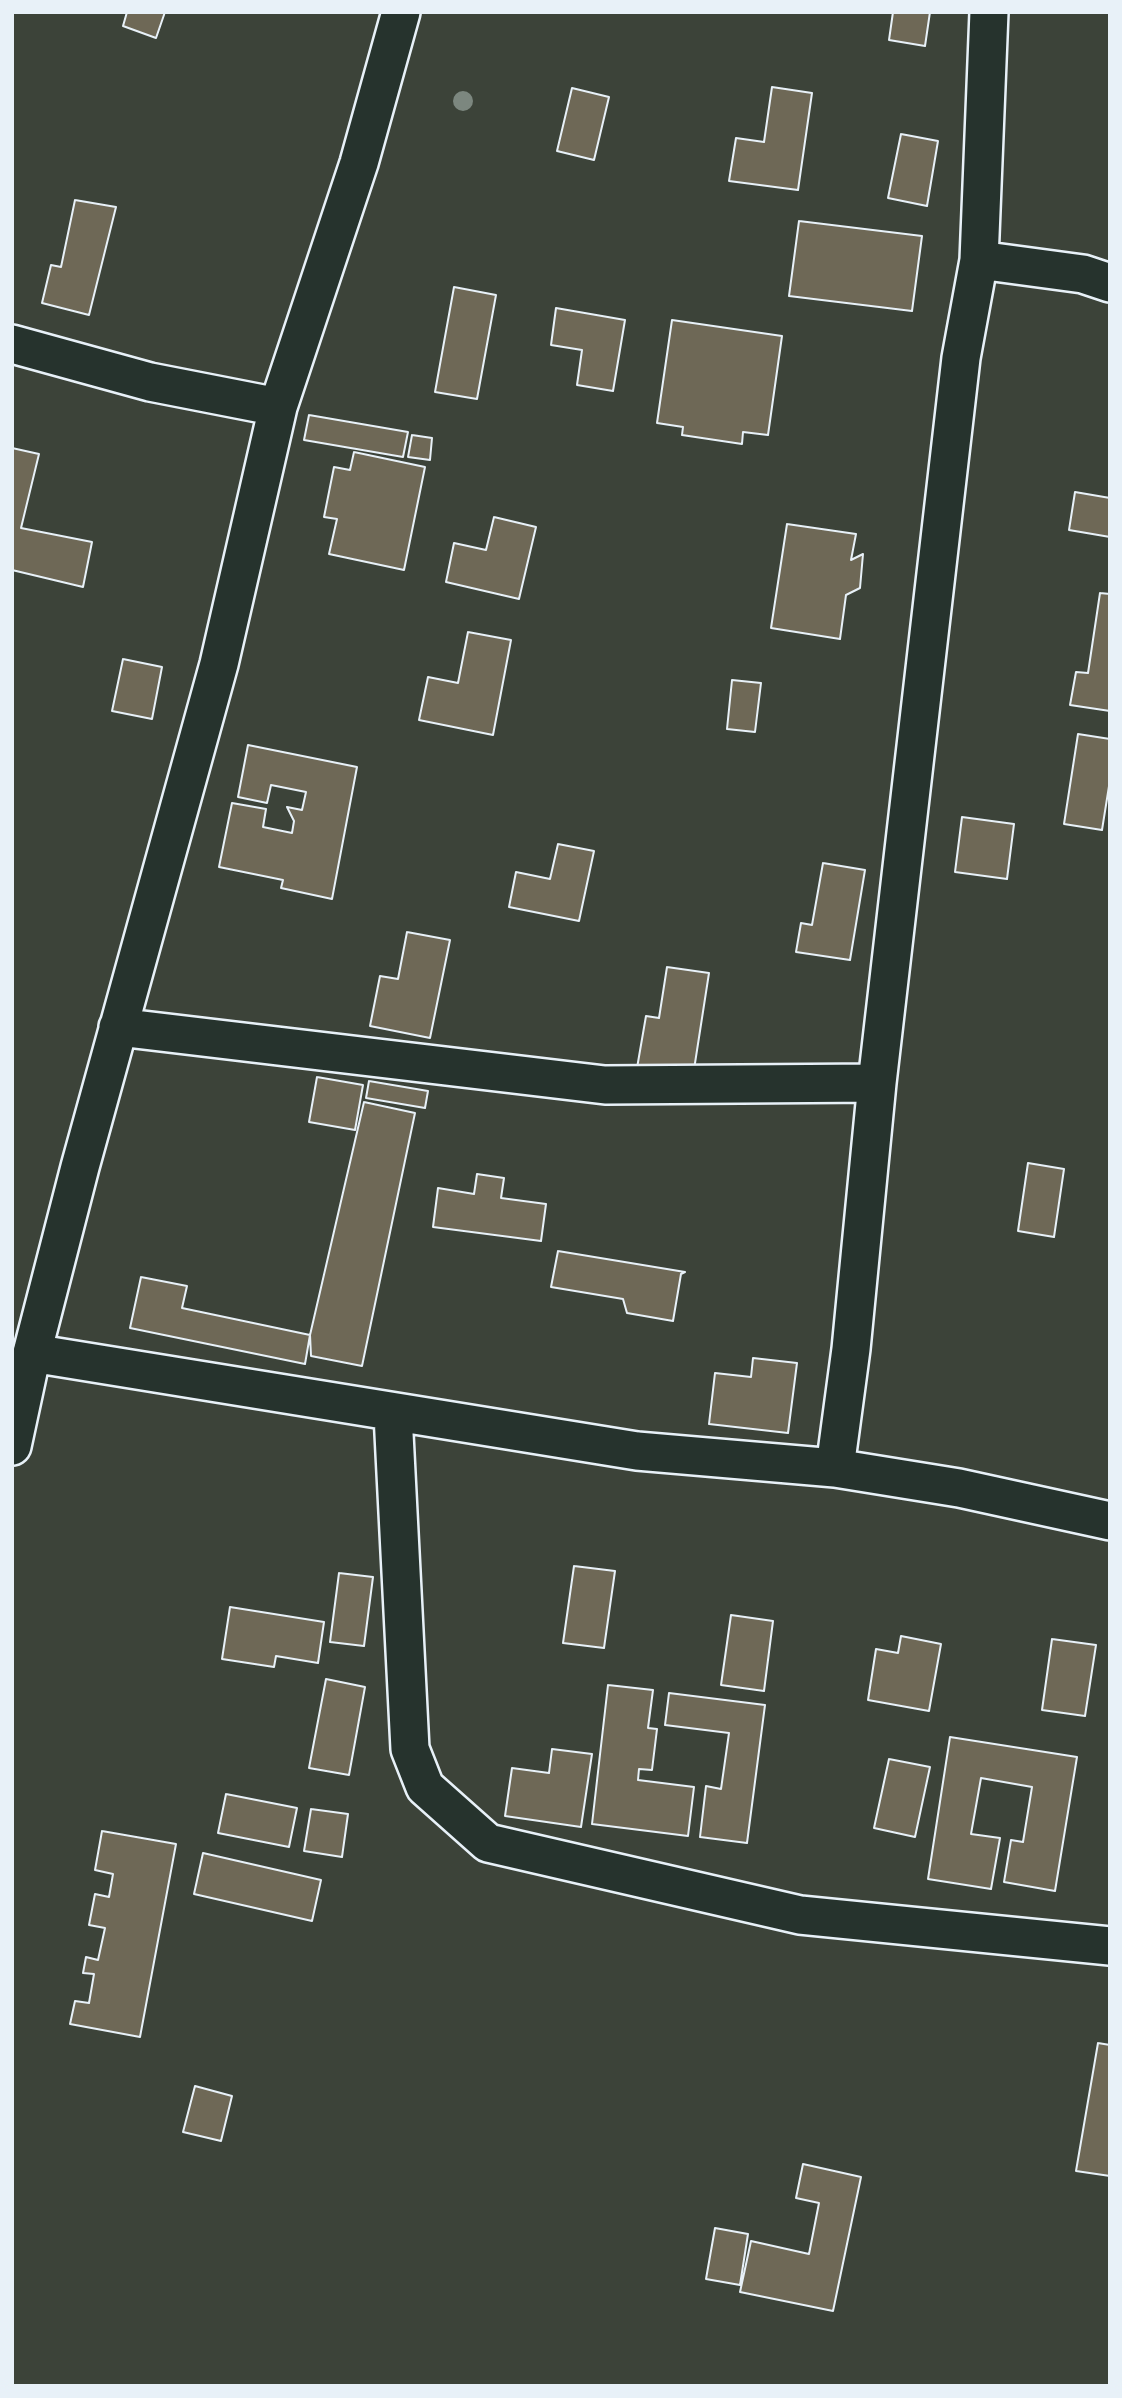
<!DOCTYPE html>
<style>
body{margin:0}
#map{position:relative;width:1122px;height:2398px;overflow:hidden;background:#3c4339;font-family:Caveat,sans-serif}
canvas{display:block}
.frame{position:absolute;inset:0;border:14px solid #e8f1f8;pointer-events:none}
</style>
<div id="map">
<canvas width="1122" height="2398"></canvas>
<div class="frame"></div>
</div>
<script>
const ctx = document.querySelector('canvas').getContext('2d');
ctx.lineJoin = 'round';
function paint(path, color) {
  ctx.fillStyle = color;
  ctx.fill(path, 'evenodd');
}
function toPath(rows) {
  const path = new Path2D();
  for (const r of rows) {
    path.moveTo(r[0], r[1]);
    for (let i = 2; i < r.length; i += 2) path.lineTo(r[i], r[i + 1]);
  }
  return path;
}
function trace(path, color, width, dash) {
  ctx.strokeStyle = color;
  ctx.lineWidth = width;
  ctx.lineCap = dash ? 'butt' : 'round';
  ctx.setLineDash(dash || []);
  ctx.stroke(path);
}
const building = toPath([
 [127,12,165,12,156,38,123,26,127,12],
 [893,12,930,12,925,46,889,40,893,12],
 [772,87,812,93,798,190,729,181,736,138,764,142,772,87],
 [572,88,609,97,594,160,557,151,572,88],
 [901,134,938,141,927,206,888,198,901,134],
 [75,200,116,207,89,315,42,303,51,265,61,267,75,200],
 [799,221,922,236,912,311,789,296,799,221],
 [454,287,496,295,477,399,435,392,454,287],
 [556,308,625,320,613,391,577,385,582,350,551,345,556,308],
 [672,320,782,336,768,435,743,432,742,444,682,435,683,427,657,423,672,320],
 [309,415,408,432,403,457,304,440,309,415],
 [412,435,432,438,430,460,408,457,412,435],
 [12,448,39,454,21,528,92,542,83,587,12,570,12,448],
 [354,452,425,467,404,570,329,554,337,519,324,517,334,467,350,470,354,452],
 [1075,492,1110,498,1110,537,1069,530,1075,492],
 [494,517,536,527,519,599,446,582,454,543,486,550,494,517],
 [787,524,856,534,851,560,863,554,860,588,846,595,840,639,771,628,787,524],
 [1100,593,1110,594,1110,711,1070,705,1076,672,1088,673,1100,593],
 [468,632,511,640,493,735,419,720,428,677,458,683,468,632],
 [123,659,162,667,152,719,112,711,123,659],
 [732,680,761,683,755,732,727,729,732,680],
 [1078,734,1110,739,1110,780,1102,830,1064,824,1078,734],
 [248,745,357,767,332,899,281,888,283,880,219,867,232,803,266,809,263,827,292,833,294,821,287,807,302,810,306,792,271,785,267,803,238,797,248,745],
 [962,817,1014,824,1007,879,955,872,962,817],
 [558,844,594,851,579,921,509,907,516,872,550,879,558,844],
 [823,863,865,870,850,960,796,952,801,923,812,925,823,863],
 [407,932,450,940,430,1038,370,1026,380,976,398,979,407,932],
 [667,967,709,973,693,1076,637,1068,646,1016,659,1018,667,967],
 [317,1077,363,1085,355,1130,309,1122,317,1077],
 [369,1081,428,1091,425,1108,366,1098,369,1081],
 [364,1102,415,1113,362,1366,311,1356,310,1335,364,1102],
 [1028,1163,1064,1169,1054,1237,1018,1231,1028,1163],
 [477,1174,504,1178,501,1198,546,1204,541,1241,433,1227,438,1188,474,1194,477,1174],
 [558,1251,685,1272,681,1274,673,1321,627,1313,623,1299,551,1287,558,1251],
 [141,1277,187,1286,182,1308,310,1335,305,1364,130,1328,141,1277],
 [753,1358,797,1363,788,1433,709,1424,715,1373,751,1377,753,1358],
 [574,1566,615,1571,604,1648,563,1643,574,1566],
 [339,1573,373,1577,364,1646,330,1642,339,1573],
 [230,1607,324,1622,318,1663,276,1656,274,1667,222,1659,230,1607],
 [731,1615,773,1621,764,1691,721,1685,731,1615],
 [901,1636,941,1644,929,1711,868,1700,876,1649,898,1653,901,1636],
 [1052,1639,1096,1645,1085,1716,1042,1710,1052,1639],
 [326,1679,365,1687,349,1775,309,1768,326,1679],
 [608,1685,653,1690,648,1728,657,1729,652,1770,639,1769,638,1780,694,1787,688,1836,592,1824,608,1685],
 [669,1693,765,1705,747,1843,700,1837,706,1786,721,1789,729,1733,665,1725,669,1693],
 [950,1737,1077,1757,1055,1891,1004,1882,1011,1840,1023,1842,1032,1787,981,1778,971,1834,1000,1838,991,1889,928,1879,950,1737],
 [552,1749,592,1754,581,1827,505,1816,512,1768,549,1773,552,1749],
 [889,1759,930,1767,915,1837,874,1828,889,1759],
 [226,1794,297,1808,289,1847,218,1833,226,1794],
 [311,1809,348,1814,342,1857,304,1851,311,1809],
 [102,1831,176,1844,140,2037,70,2024,75,2001,89,2003,94,1974,83,1973,86,1957,98,1960,105,1928,89,1925,95,1894,109,1897,113,1874,95,1870,102,1831],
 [203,1853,321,1880,312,1921,194,1894,203,1853],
 [1098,2043,1110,2045,1110,2176,1076,2171,1098,2043],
 [195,2086,232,2096,221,2141,183,2132,195,2086],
 [803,2164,861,2177,833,2311,740,2292,751,2241,809,2254,819,2203,796,2198,803,2164],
 [715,2228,748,2234,740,2285,706,2279,715,2228]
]);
paint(building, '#6e6856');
trace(building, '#e8f1f8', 2);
const minor = toPath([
 [979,260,1083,274,1110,283],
 [12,344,150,382,278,407],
 [118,1027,605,1085,877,1083],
 [32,1353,637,1451,835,1468,959,1488,1110,1521],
 [393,1414,410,1749,425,1787,488,1843,800,1915,1110,1946],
 [12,1446,32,1353,80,1167,219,664,278,407,359,163,401,12],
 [835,1468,851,1349,877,1083,961,358,979,260,989,12]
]);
trace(minor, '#e8f1f8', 42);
trace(minor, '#26332d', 37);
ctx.fillStyle = '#7c877f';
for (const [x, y] of [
 [463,101]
]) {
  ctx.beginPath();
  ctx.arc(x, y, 10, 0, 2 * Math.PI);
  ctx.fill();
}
</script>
